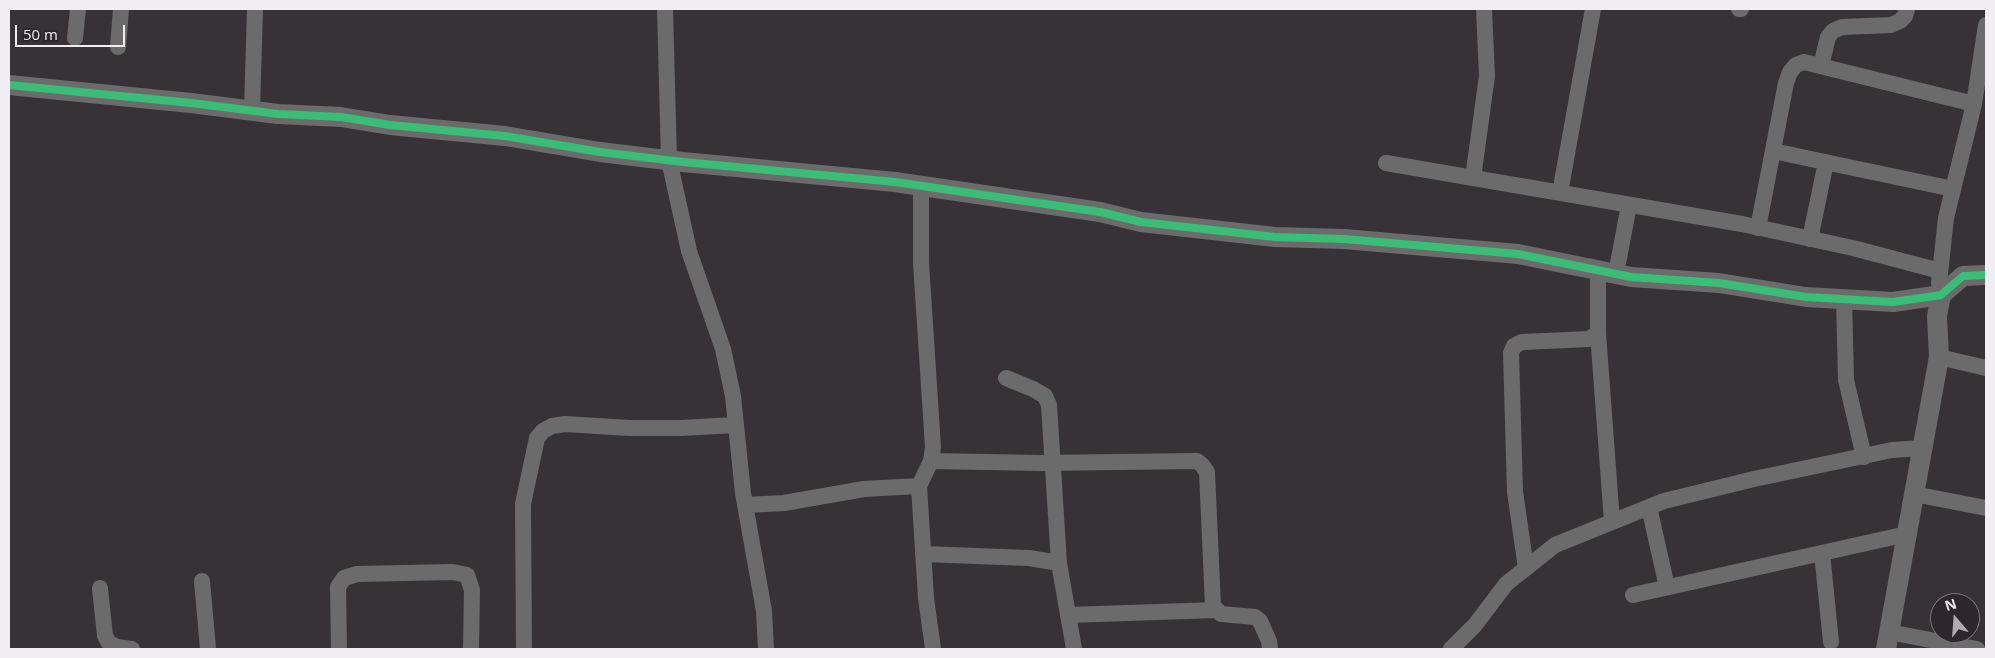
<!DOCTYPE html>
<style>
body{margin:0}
#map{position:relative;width:1995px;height:658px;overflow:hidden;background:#373236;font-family:"Open Sans",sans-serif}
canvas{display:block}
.frame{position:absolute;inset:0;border:10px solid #f2edf2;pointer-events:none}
.north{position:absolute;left:1930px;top:593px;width:50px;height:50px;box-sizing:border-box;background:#2d272d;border:1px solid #7c767c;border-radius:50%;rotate:342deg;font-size:14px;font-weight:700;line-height:20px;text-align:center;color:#f2edf2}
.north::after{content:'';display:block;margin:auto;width:18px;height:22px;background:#b1acb0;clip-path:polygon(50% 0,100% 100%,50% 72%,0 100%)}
.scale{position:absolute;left:15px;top:25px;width:110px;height:22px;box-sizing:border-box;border:2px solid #f2edf2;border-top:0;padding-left:6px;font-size:15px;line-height:18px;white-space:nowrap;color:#f2edf2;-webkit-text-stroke:4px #2d272d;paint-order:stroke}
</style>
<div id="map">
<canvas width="1995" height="658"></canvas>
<div class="frame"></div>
<div class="north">N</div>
<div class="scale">50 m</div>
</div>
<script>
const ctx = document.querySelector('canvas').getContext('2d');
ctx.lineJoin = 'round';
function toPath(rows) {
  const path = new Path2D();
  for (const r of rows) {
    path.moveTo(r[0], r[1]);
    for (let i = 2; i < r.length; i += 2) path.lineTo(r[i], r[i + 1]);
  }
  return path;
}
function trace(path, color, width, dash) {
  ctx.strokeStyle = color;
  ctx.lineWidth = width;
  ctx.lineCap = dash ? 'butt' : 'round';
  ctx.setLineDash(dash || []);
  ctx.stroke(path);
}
trace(toPath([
 [665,9,669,160,689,251,723,349,733,396,743,493,764,611,766,649],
 [1739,9,1741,9],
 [75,38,78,9],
 [118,47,121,9],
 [1821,66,1828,37,1833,31,1842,27,1891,25,1900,21,1905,16,1907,9],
 [252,110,255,9],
 [1773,151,1953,189],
 [1386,163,1742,224,1853,248,1940,271],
 [1473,178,1487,76,1484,9],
 [1560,193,1593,9],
 [1758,228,1786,83,1790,72,1796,65,1804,62,1974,104],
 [1810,239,1826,162],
 [1616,274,1629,205],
 [1941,295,1939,283,1946,218,1974,104,1986,25],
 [1844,299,1846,380,1864,457],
 [1598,333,1612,522],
 [1939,357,1986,368],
 [1006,378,1033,389,1045,396,1049,405,1059,563,1074,649],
 [931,461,1041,463,1197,461,1202,465,1207,472,1213,606,1221,614,1255,617,1260,621,1269,641,1270,649],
 [919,486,931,461,933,447,921,263,921,186],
 [1914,494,1986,508],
 [745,505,784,503,864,489,919,486,926,598,933,649],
 [1649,507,1667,587],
 [1822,553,1831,642],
 [923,554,1029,558,1059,563],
 [1526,568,1515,492,1511,353,1514,346,1522,342,1589,339,1598,333,1598,270],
 [202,581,208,649],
 [100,588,105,636,109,643,117,647,132,649],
 [1633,595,1907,534],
 [1068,615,1217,610],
 [1889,632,1977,649],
 [339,649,338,587,344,578,357,574,453,572,467,575,472,590,471,649],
 [524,649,523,504,537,438,543,431,552,426,565,424,629,428,681,428,735,425],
 [1451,649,1475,625,1506,584,1555,545,1664,501,1754,479,1892,450,1922,448]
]), '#6c6b6c', 16);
trace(toPath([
 [9,85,191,103,278,114,341,117,390,125,505,136,600,152,683,162,895,182,1100,212,1141,222,1275,237,1344,239,1518,254,1631,277,1719,283,1806,297,1893,302,1941,295,1963,276,1986,275],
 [1886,649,1939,357,1937,316,1941,295]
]), '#6c6b6c', 20);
trace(toPath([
 [9,85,191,103,278,114,341,117,390,125,505,136,600,152,683,162,895,182,1100,212,1141,222,1275,237,1344,239,1518,254,1631,277,1719,283,1806,297,1893,302,1941,295,1963,276,1986,275]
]), '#3abd76', 8);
</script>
